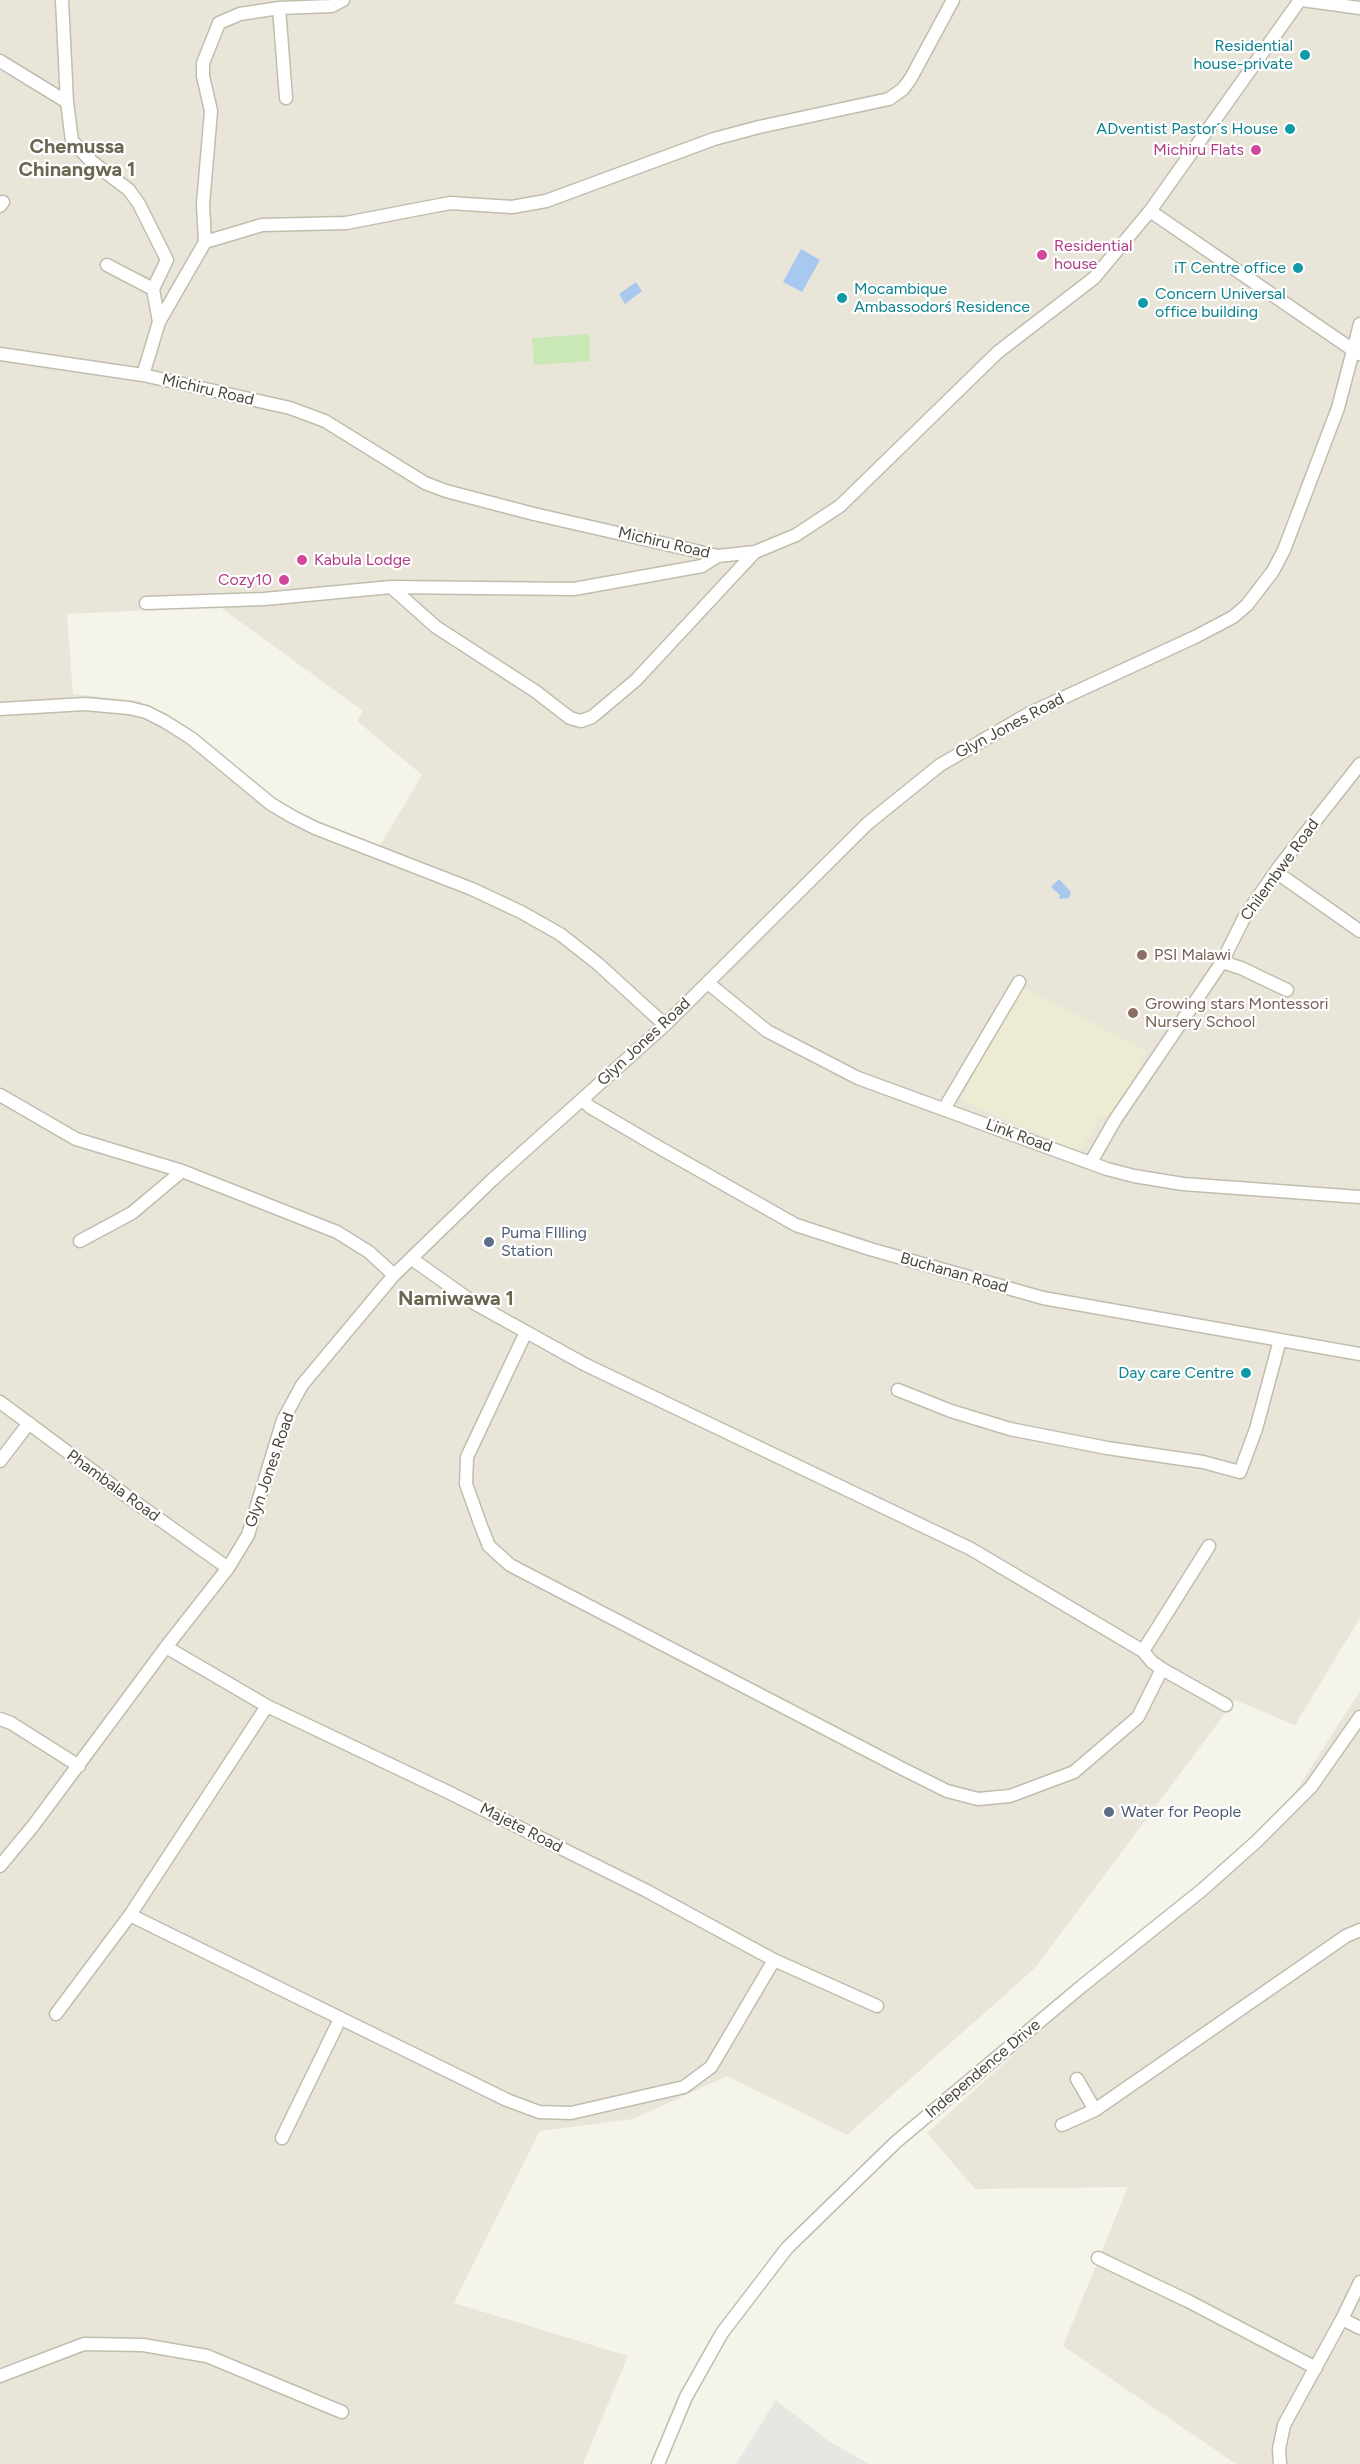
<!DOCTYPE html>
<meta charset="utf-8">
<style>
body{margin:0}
canvas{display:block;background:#f5f4eb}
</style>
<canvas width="1360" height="2464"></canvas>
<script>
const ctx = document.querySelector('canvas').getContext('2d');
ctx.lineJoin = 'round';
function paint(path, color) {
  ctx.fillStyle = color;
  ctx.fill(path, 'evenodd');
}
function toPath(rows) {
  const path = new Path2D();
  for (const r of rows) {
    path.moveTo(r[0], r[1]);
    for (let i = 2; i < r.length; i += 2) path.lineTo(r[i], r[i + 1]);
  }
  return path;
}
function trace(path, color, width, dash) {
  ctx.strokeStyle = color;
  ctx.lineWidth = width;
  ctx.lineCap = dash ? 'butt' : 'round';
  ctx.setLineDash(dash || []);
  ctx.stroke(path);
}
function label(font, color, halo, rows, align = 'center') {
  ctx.font = font + ' Figtree,sans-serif';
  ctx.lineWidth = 4.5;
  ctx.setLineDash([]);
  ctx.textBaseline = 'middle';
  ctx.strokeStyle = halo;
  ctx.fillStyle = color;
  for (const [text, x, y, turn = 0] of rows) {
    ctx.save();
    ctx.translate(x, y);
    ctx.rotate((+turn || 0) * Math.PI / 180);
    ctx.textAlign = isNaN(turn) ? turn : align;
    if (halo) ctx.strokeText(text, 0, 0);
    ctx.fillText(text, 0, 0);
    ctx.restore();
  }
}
paint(toPath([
 [0,0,1360,0,1360,1618,1295,1725,1235,1700,1035,1968,847,2135,727,2076,633,2119,540,2131,454,2303,628,2356,583,2464,0,2464],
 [220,607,363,711,357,721,422,775,378,849,289,815,140,701,73,694,67,614],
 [1360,1691,1360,2464,1236,2464,1063,2346,1128,2187,975,2189,927,2133,1283,1811]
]), '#e9e6d9');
paint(toPath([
 [1022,987,1147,1051,1114,1119,1100,1116,1080,1152,961,1100,989,1040]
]), '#eeebd5');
paint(toPath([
 [589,334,590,361,534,365,532,338]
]), '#c9e8b5');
paint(toPath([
 [776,2400,830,2442,869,2464,736,2464]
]), '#e7e6e2');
paint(toPath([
 [801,249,820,260,802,292,783,282],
 [636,282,642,291,625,304,619,294],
 [1059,879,1071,892,1069,898,1059,899,1060,895,1051,887]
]), '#a9c8f0');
const minor = toPath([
 [62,0,67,102,72,141,91,161,129,190,139,204,167,260,153,289,159,322,143,375],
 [1302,0,1360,8],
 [279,8,286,98],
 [0,61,67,102],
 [0,206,3,202],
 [1150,211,1359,354],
 [205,242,262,225,346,223,450,203,512,207,546,201,714,139,759,127,889,99,903,89,911,78,953,0],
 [107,265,153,289],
 [159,322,205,242,203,204,211,111,203,76,203,63,219,23,240,14,279,8,332,6,343,0],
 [0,354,143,375,290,408,325,421,425,483,446,491,534,514,718,556,755,552,796,535,840,506,998,352,1094,278,1150,211,1300,0],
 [391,587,436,627,535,691,570,718,581,721,592,717,636,680,755,552],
 [146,603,264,599,391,587,574,589,702,566,718,556],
 [0,709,85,704,129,708,146,712,164,721,191,738,271,804,293,817,315,828,472,889,521,912,560,934,597,963,665,1025],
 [1276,872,1360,931],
 [1222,962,1241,968,1287,990],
 [708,983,767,1031,858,1078,1107,1169,1134,1176,1183,1184,1360,1197],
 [0,1095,76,1139,182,1171,337,1232,369,1252,394,1275],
 [582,1099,590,1107,653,1144,796,1225,870,1249,1043,1298,1360,1354],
 [944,1109,1019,982],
 [1091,1162,1115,1120,1222,962,1245,916,1279,867,1360,764],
 [80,1241,132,1213,182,1171],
 [412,1259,474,1303,584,1364,971,1549,1143,1651,1152,1662,1162,1669,1138,1717,1074,1772,1010,1796,978,1799,947,1791,901,1768,510,1565,489,1546,481,1526,466,1484,467,1457,526,1332],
 [898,1390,951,1411,1010,1429,1107,1448,1203,1462,1240,1472,1256,1429,1280,1340],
 [0,1402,128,1497,228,1568],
 [0,1461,29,1423],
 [166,1647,267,1706,450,1793,645,1890,774,1960,877,2006],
 [1143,1651,1209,1546],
 [1162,1669,1226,1705],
 [0,1719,11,1723,79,1766],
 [0,1866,33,1826,166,1647,228,1568,248,1535,283,1420,302,1385,394,1275,492,1180,665,1025,867,824,940,765,1030,713,1195,637,1233,617,1247,605,1273,571,1284,550,1338,408,1360,324],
 [130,1915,507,2100,539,2112,571,2113,684,2087,711,2067,774,1960],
 [56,2014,130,1915,267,1706],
 [1095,2110,1346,1936,1360,1930],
 [1062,2125,1095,2110,1077,2079],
 [282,2138,340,2019],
 [1098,2258,1188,2301,1316,2368],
 [1360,2282,1342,2319,1360,2328],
 [0,2376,84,2344,143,2345,207,2356,342,2412],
 [658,2464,686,2397,722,2333,787,2248,896,2142,1082,1986,1202,1890,1257,1841,1311,1787,1360,1717],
 [1280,2464,1279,2449,1284,2425,1342,2319]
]);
trace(minor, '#c1bdad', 15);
trace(minor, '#fff', 12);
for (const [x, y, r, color] of [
 [1305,55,6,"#0f9aa8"],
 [1290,129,6,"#0f9aa8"],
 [1256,150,6,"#d1479c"],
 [1042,255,6,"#d1479c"],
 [1298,268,6,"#0f9aa8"],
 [842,298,6,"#0f9aa8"],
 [1143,303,6,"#0f9aa8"],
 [302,560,6,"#d1479c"],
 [284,580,6,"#d1479c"],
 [1142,955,6,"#8d6e63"],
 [1133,1013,6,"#8d6e63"],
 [489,1242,6,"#5c6f8a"],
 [1246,1373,6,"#0f9aa8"],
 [1109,1812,6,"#5c6f8a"]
]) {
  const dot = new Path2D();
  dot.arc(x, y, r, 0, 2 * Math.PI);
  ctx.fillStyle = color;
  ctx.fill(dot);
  trace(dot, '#fff', 2);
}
label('16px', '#0d838f', '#fff', [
 ["Residential",1293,46],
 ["house-private",1293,64],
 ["ADventist Pastor´s House",1278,129],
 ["iT Centre office",1286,268],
 ["Mocambique",854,289,"left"],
 ["Ambassodorś Residence",854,307,"left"],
 ["Concern Universal",1155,294,"left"],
 ["office building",1155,312,"left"],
 ["Day care Centre",1234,1373]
], 'right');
label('16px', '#b23c85', '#fff', [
 ["Michiru Flats",1244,150],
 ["Residential",1054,246,"left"],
 ["house",1054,264,"left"],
 ["Kabula Lodge",314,560,"left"],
 ["Cozy10",272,580]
], 'right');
label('16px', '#4a4639', '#fff', [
 ["Michiru Road",208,390,13],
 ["Michiru Road",664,543,13],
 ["Glyn Jones Road",1010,726,-28],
 ["Chilembwe Road",1280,870,-54],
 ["Glyn Jones Road",644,1042,-43],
 ["Link Road",1019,1136,20],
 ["Buchanan Road",954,1273,16],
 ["Glyn Jones Road",270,1470,-71],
 ["Phambala Road",113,1486,36],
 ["Majete Road",521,1828,27],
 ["Independence Drive",983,2069,-40]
]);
label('16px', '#785e54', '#fff', [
 ["PSI Malawi",1154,955],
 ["Growing stars Montessori",1145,1004],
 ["Nursery School",1145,1022]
], 'left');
label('16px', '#4e5e75', '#fff', [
 ["Puma FIlling",501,1233],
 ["Station",501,1251],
 ["Water for People",1121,1812]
], 'left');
label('bold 20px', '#6c6550', '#fff', [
 ["Chemussa",77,147],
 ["Chinangwa 1",77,170],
 ["Namiwawa 1",456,1299]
]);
</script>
